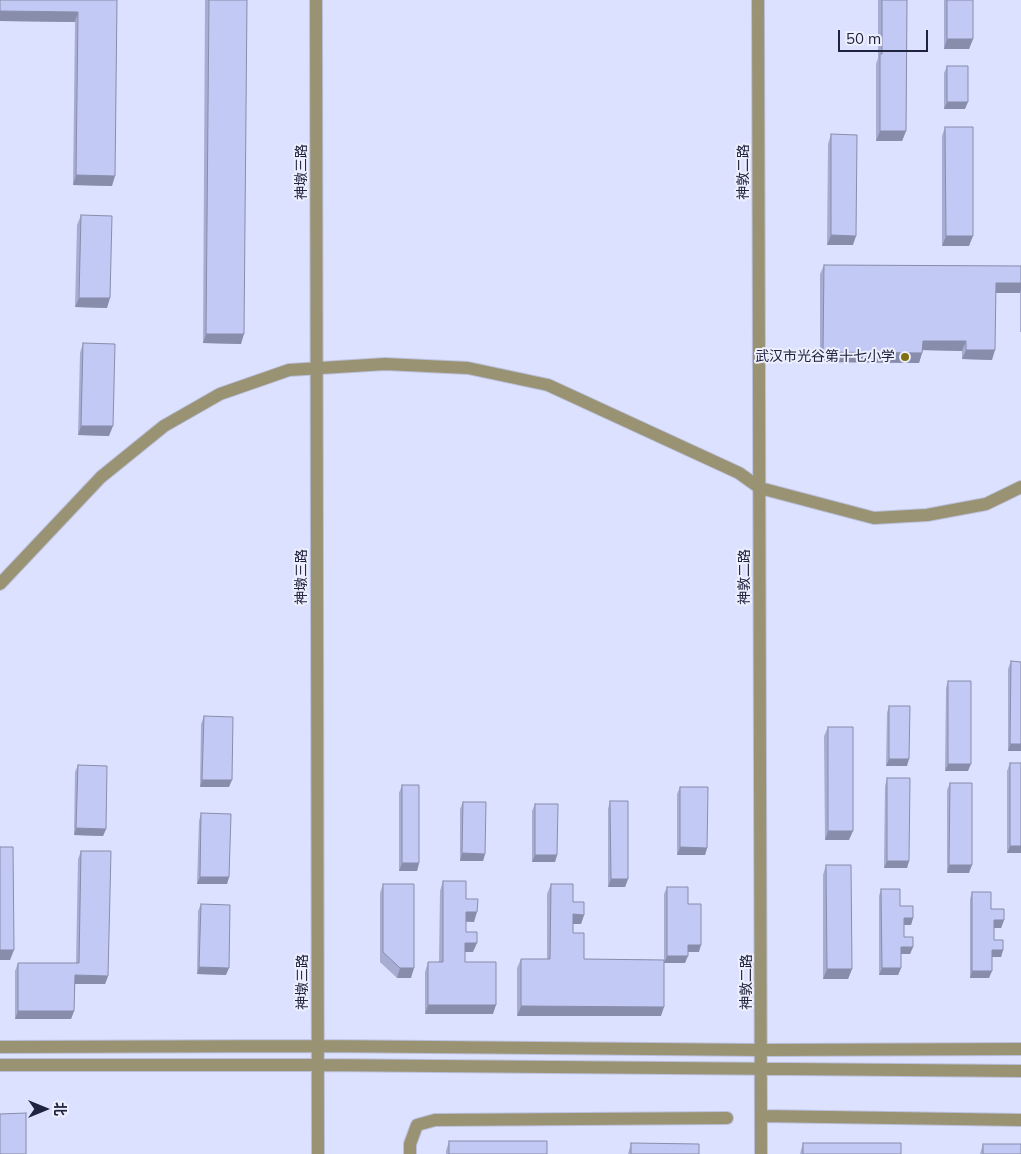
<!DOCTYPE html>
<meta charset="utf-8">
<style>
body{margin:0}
#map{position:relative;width:1021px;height:1154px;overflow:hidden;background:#dce1ff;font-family:Mulish,"Noto Sans SC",sans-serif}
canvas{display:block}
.north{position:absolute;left:20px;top:1084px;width:50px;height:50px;-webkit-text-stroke:4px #edeffe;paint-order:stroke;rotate:90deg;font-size:14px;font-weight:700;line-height:20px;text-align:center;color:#20233e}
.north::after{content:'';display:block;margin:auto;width:18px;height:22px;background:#20233e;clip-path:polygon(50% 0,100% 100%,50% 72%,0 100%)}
.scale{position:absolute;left:838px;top:30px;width:90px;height:22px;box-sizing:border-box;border:2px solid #20233e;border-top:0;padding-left:6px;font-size:15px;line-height:18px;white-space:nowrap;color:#20233e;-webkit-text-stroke:4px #edeffe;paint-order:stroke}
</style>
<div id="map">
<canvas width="1021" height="1154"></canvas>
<div class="north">北</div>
<div class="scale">50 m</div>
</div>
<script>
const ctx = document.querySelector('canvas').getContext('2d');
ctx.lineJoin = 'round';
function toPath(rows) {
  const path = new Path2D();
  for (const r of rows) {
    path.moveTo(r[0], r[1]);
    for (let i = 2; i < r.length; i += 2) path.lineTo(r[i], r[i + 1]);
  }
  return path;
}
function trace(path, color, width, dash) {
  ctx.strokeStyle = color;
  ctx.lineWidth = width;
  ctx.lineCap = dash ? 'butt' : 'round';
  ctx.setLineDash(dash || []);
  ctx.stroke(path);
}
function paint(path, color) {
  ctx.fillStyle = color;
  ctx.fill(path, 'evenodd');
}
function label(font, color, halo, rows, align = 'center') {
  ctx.font = font + ' Mulish,"Noto Sans SC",sans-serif';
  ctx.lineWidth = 4;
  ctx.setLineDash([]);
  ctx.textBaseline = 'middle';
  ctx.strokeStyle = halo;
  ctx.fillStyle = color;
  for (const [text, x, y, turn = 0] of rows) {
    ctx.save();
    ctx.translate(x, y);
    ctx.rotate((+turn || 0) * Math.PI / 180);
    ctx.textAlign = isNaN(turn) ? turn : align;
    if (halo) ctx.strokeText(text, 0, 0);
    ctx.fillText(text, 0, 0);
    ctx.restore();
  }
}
const minor = toPath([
 [316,0,318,1154],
 [758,0,761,1154],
 [0,584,101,477,164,426,220,394,289,370,385,364,468,368,548,385,739,473,760,488,874,518,927,515,986,504,1021,487],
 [0,1047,318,1046,762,1050,1021,1049],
 [0,1065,318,1065,1021,1071],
 [761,1116,1021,1120],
 [410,1154,410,1144,417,1125,435,1120,727,1118]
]);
trace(minor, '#babfdc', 14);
trace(minor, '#999373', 12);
paint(toPath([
 [0,0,117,0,112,186,73,185,75,22,0,21],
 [205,0,247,0,241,344,203,343],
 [878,0,907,0,906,131,902,141,876,141,876,64,878,58],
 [944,0,973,0,973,39,969,49,944,49],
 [947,66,965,109,944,109,944,73],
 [945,127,969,246,942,246,942,136],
 [831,134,853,245,827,245,828,144],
 [81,215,107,308,75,307,77,225],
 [824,265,1021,266,1021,332,1020,332,1020,293,996,293,992,360,962,359,962,351,923,350,922,353,919,363,820,362,820,274],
 [83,343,109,436,78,435,80,353],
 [1011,661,1021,751,1008,751,1008,669],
 [948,681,968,771,945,771,946,688],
 [889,706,907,766,886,766,887,713],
 [204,716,229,787,200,787,201,724],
 [828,727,849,840,825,840,824,736],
 [1010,763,1021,763,1021,853,1007,853,1007,771],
 [78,765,106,829,103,836,74,835,75,772],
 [887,778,909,861,907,868,884,868,885,786],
 [950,783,969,873,947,873,947,790],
 [402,785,419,863,417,871,399,871,399,793],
 [680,787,707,848,705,855,677,855,677,794],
 [610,801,628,879,625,887,608,887,608,809],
 [463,802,485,854,483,861,460,861,460,809],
 [535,804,557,855,555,862,532,862,532,811],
 [201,813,229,877,227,884,197,884,199,821],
 [81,851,108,976,105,984,75,984,74,1011,71,1019,15,1019,15,971,18,963,76,963,78,859],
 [826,865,852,969,848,979,823,979,823,875],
 [443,881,466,899,474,922,466,922,466,932,473,952,465,952,465,962,493,1014,425,1014,425,972,428,962,439,962,440,891],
 [383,884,411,978,397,978,380,962,380,893],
 [551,884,573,902,584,915,581,924,573,924,573,933,584,959,664,960,664,894,667,887,688,904,699,952,688,952,685,963,664,963,661,1016,517,1016,517,968,521,959,547,959,547,894],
 [881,889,913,918,911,925,904,925,904,937,913,947,910,954,901,954,901,968,898,975,879,975,879,896],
 [972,892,1004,920,1001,928,994,928,994,940,1003,950,1001,957,992,957,989,978,970,978,970,899],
 [201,904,226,975,197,974,198,911],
 [449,1141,547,1154,446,1154,446,1151],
 [631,1143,699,1154,628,1154],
 [803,1143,901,1154,800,1154],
 [983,1144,1021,1154,980,1154]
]), '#a7add2');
paint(toPath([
 [0,11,78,12,75,22,0,21],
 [947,39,973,39,969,49,944,49],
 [947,102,968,102,965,109,944,109],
 [880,131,906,131,902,141,876,141],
 [76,175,115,176,112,186,73,185],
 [831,235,856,236,853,245,827,245],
 [946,236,973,236,969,246,942,246],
 [996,283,1021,283,1021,290,1020,293,992,293],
 [79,298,110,298,107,308,75,307],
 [206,334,244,334,241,344,203,343],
 [923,341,966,341,962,351,919,350],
 [966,350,995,350,992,360,962,359],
 [823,352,922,353,919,363,820,362],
 [81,426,113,426,109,436,78,435],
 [1010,744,1021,744,1021,751,1008,751],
 [889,759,909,759,907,766,886,766],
 [948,764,971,764,968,771,945,771],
 [202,780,232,780,229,787,200,787],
 [76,828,106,829,103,836,74,835],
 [828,831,853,831,849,840,825,840],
 [1010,846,1021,846,1021,853,1007,853],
 [680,847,707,848,705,855,677,855],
 [462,853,485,854,483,861,460,861],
 [535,855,557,855,555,862,532,862],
 [887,861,909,861,907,868,884,868],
 [402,863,419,863,417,871,399,871],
 [949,865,972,865,969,873,947,873],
 [200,877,229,877,227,884,197,884],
 [611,879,628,879,625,887,608,887],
 [466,912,477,912,474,922,462,921],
 [573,914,584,915,581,924,569,924],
 [904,918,913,918,911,925,901,925],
 [994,920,1004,920,1001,928,992,928],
 [465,943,477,943,473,952,462,952],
 [688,945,701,945,699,952,686,952],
 [901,947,913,947,910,954,898,954],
 [0,950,14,950,10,960,0,960],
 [992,950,1003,950,1001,957,989,957],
 [667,956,688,956,685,963,664,963],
 [199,967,229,968,226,975,197,974],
 [400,968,414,968,411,978,397,978],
 [882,968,901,968,898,975,879,975],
 [827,969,852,969,848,979,823,979],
 [972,971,992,971,989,978,970,978],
 [75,975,108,976,105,984,72,984],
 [428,1005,496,1005,493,1014,425,1014],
 [521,1006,664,1007,661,1016,517,1016],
 [18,1011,74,1011,71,1019,15,1019]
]), '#888dab');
const building = toPath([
 [0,0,117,0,115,176,76,175,78,12,0,11,0,0],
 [209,0,247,0,244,334,206,334,209,0],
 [882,0,907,0,906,131,880,131,880,54,882,54,882,0],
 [947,0,973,0,973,39,947,39,947,0],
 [947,66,968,66,968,102,947,102,947,66],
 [945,127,973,127,973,236,946,236,945,127],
 [831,134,857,135,856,236,831,235,831,134],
 [81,215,112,216,110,298,79,298,81,215],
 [824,265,1021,266,1021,283,996,283,995,350,966,350,966,341,923,341,922,353,823,352,824,265],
 [83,343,115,344,113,426,81,426,83,343],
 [1011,661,1021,662,1021,744,1010,744,1011,661],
 [948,681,971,681,971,764,948,764,948,681],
 [889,706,910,706,909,759,889,759,889,706],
 [204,716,233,717,232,780,202,780,204,716],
 [828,727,853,727,853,831,828,831,828,727],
 [1010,763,1021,763,1021,846,1010,846,1010,763],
 [78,765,107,766,106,829,76,828,78,765],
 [887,778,910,778,909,861,887,861,887,778],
 [950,783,972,783,972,865,949,865,950,783],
 [402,785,419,785,419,863,402,863,402,785],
 [680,787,708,787,707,848,680,847,680,787],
 [610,801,628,801,628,879,611,879,610,801],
 [463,802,486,802,485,854,462,853,463,802],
 [535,804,558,804,557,855,535,855,535,804],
 [201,813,231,814,229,877,200,877,201,813],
 [0,847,13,847,14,950,0,950,0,847],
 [81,851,111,851,108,976,75,975,74,1011,18,1011,18,963,79,963,81,851],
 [826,865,851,865,852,969,827,969,826,865],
 [443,881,466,881,466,899,478,899,477,912,466,912,466,932,477,932,477,943,465,943,465,962,496,962,496,1005,428,1005,428,962,443,962,443,881],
 [383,884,414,884,414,968,400,968,383,952,383,884],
 [551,884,573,884,573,902,584,902,584,915,573,914,573,933,584,933,584,959,664,960,664,1007,521,1006,521,959,550,959,551,884],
 [667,887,688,887,688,904,701,904,701,945,688,945,688,956,667,956,667,887],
 [881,889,900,889,900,906,913,906,913,918,904,918,904,937,913,937,913,947,901,947,901,968,882,968,881,889],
 [972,892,991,892,991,909,1004,909,1004,920,994,920,994,940,1003,940,1003,950,992,950,992,971,972,971,972,892],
 [201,904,230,905,229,968,199,967,201,904],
 [26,1113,26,1154,0,1154,0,1114,26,1113],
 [449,1141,547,1141,547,1154,449,1154,449,1141],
 [631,1143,699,1144,699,1154,631,1154,631,1143],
 [803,1143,901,1143,901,1154,803,1154,803,1143],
 [983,1144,1021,1144,1021,1154,983,1154,983,1144]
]);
paint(building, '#c2c9f4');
trace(building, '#888dab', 1);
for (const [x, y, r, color] of [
 [905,357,5,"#817010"]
]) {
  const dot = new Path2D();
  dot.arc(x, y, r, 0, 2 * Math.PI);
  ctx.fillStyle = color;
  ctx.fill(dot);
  trace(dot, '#edeffe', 2);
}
label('14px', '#20233e', '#edeffe', [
 ["神墩三路",302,172,-90],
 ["神敦二路",744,172,-90],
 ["神墩三路",302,577,-90],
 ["神敦二路",745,577,-90],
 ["神墩三路",303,982,-90],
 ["神敦二路",747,982,-90]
]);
label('14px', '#20233e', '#edeffe', [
 ["武汉市光谷第十七小学",895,357]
], 'right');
</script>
